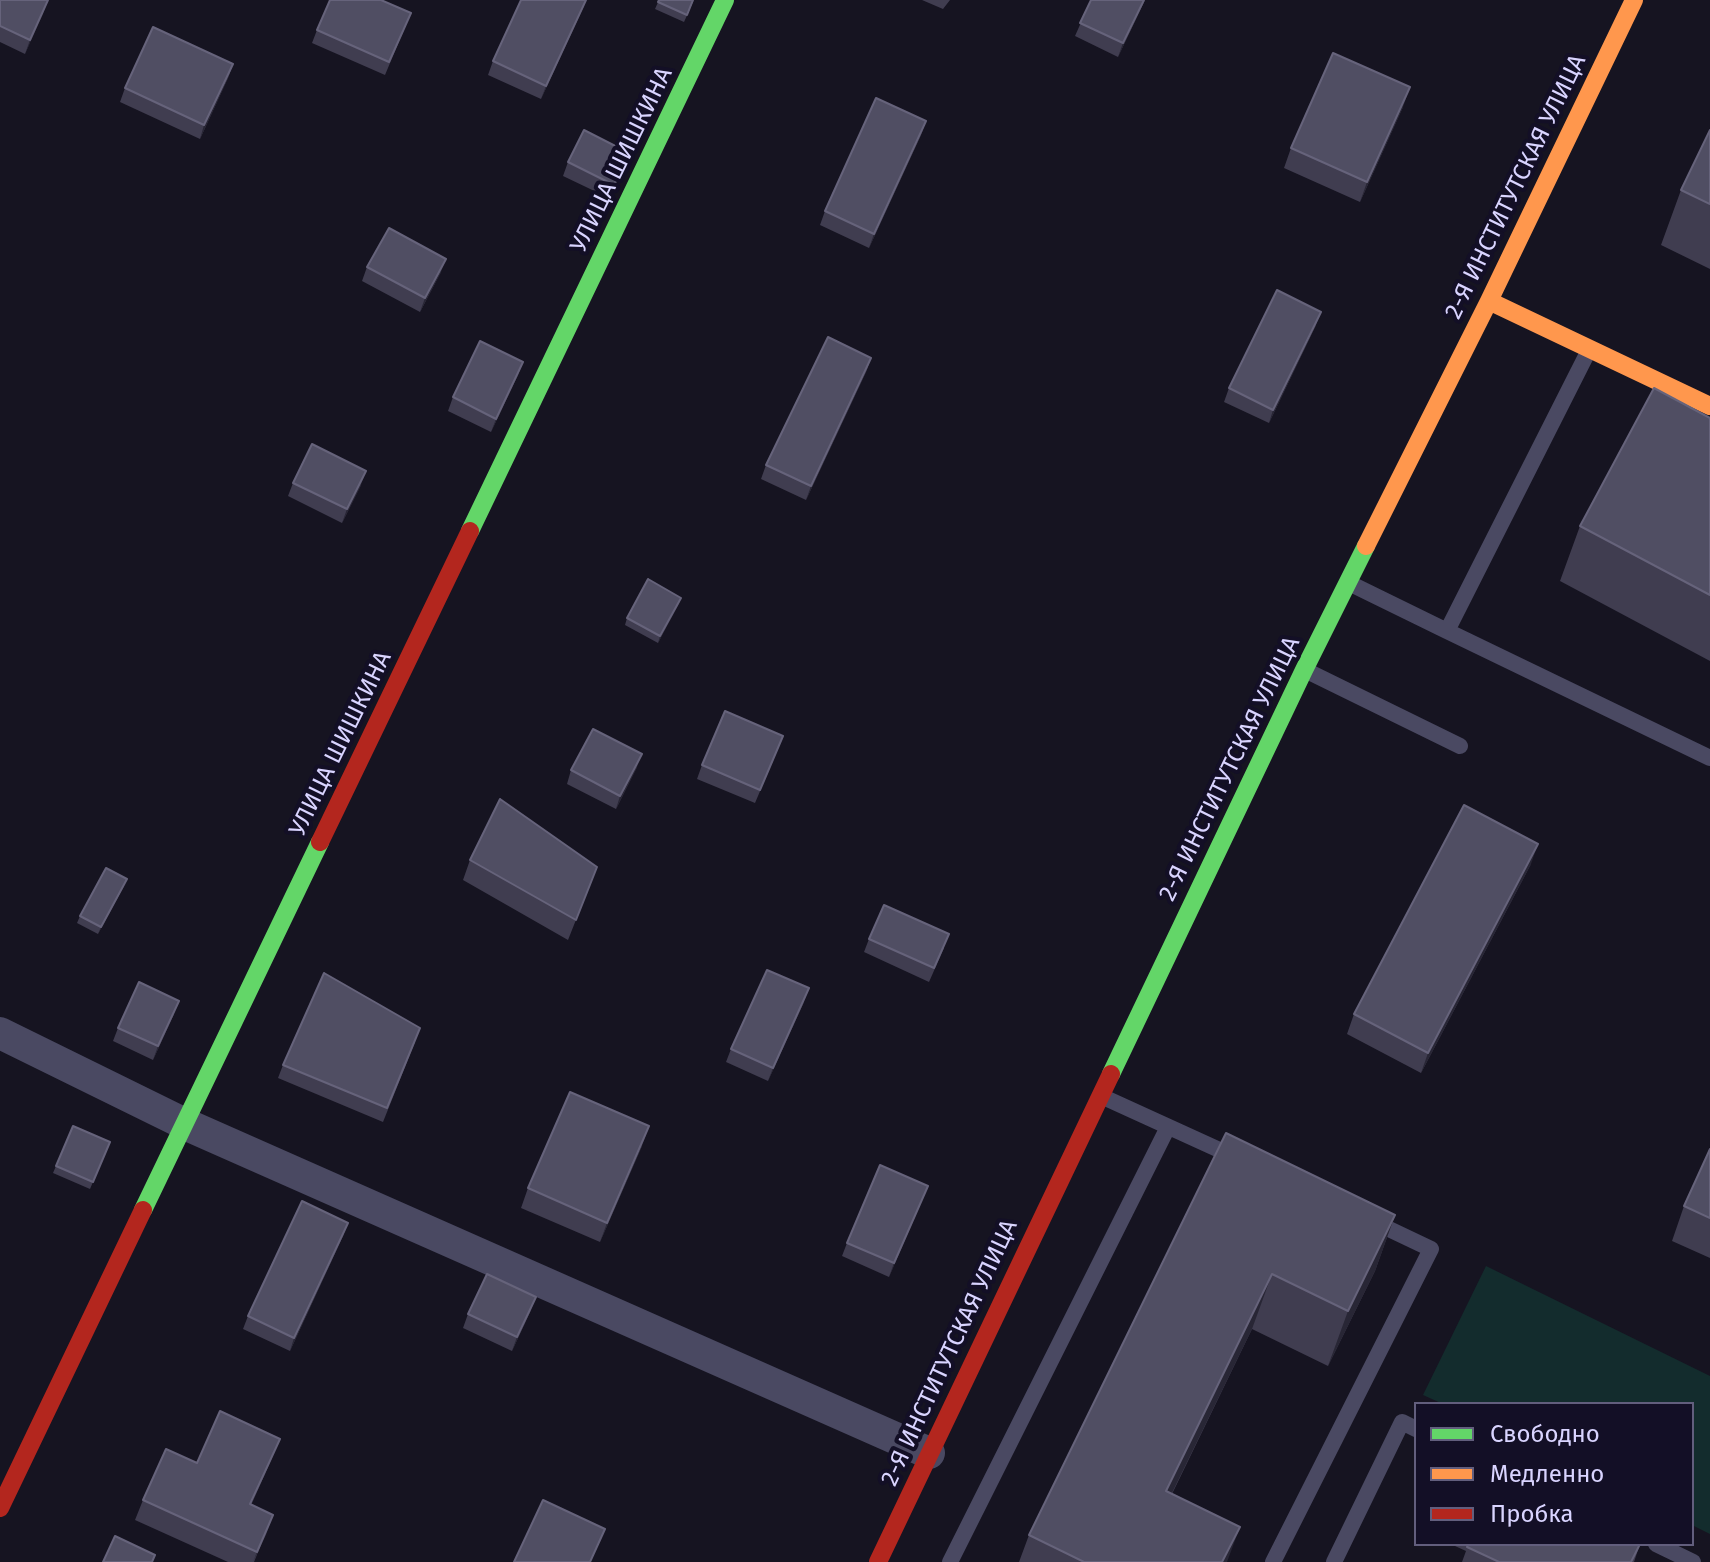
<!DOCTYPE html>
<meta charset="utf-8">
<style>
body{margin:0}
#map{position:relative;width:1710px;height:1562px;overflow:hidden;background:#161421;font-family:"Fira Sans",sans-serif}
canvas{display:block}
.legend{position:absolute;left:1414px;top:1402px;width:280px;height:144px;box-sizing:border-box;background:#130f26;border:2px solid #625e7d;margin:0;padding:10px 14px;list-style:none;font-size:24px;color:#d9d4ff}
.legend li{display:flex;align-items:center;gap:16px;height:40px}
.legend b{width:40px;border:2px solid #625e7d}
</style>
<div id="map">
<canvas width="1710" height="1562"></canvas>
<ul class="legend">
<li><b style="height:10px;background:#63d668"></b>Свободно</li>
<li><b style="height:10px;background:#ff974d"></b>Медленно</li>
<li><b style="height:10px;background:#b3261e"></b>Пробка</li>
</ul>
</div>
<script>
const ctx = document.querySelector('canvas').getContext('2d');
ctx.lineJoin = 'round';
function paint(path, color) {
  ctx.fillStyle = color;
  ctx.fill(path, 'evenodd');
}
function toPath(rows) {
  const path = new Path2D();
  for (const r of rows) {
    path.moveTo(r[0], r[1]);
    for (let i = 2; i < r.length; i += 2) path.lineTo(r[i], r[i + 1]);
  }
  return path;
}
function trace(path, color, width, dash) {
  ctx.strokeStyle = color;
  ctx.lineWidth = width;
  ctx.lineCap = dash ? 'butt' : 'round';
  ctx.setLineDash(dash || []);
  ctx.stroke(path);
}
function label(font, color, halo, rows, align = 'center') {
  ctx.font = font + ' "Fira Sans",sans-serif';
  ctx.lineWidth = 8;
  ctx.setLineDash([]);
  ctx.textBaseline = 'middle';
  ctx.strokeStyle = halo;
  ctx.fillStyle = color;
  for (const [text, x, y, turn = 0] of rows) {
    ctx.save();
    ctx.translate(x, y);
    ctx.rotate((+turn || 0) * Math.PI / 180);
    ctx.textAlign = isNaN(turn) ? turn : align;
    if (halo) ctx.strokeText(text, 0, 0);
    ctx.fillText(text, 0, 0);
    ctx.restore();
  }
}
paint(toPath([
 [1486,1266,1710,1376,1710,1534,1692,1525,1692,1404,1443,1404,1423,1395]
]), '#132c2d');
trace(toPath([
 [1351,584,1447,631,1589,350],
 [1447,631,1710,758],
 [1305,670,1460,746],
 [1101,1096,1237,1158],
 [1656,1544,1693,1562],
 [950,1562,1168,1127],
 [1273,1562,1431,1249,1370,1220],
 [1334,1562,1402,1422,1416,1429]
]), '#4a4962', 16);
trace(toPath([
 [0,1033,185,1124,929,1453]
]), '#4a4962', 32);
trace(toPath([
 [470,531,725,0],
 [1111,1074,1304,670,1366,546],
 [143,1210,320,842]
]), '#63d668', 18);
trace(toPath([
 [1489,301,1710,406],
 [1366,546,1489,301,1634,0]
]), '#ff974d', 18);
trace(toPath([
 [320,842,470,531],
 [0,1508,143,1210],
 [878,1562,1111,1074]
]), '#b3261e', 18);
paint(toPath([
 [0,0,48,0,25,54,0,42],
 [659,0,694,0,684,22,655,9],
 [922,0,950,0,943,9],
 [1091,0,1145,0,1118,57,1075,36],
 [584,6,541,99,488,75,493,61],
 [411,13,385,75,312,43,317,30],
 [233,64,228,78,200,139,120,102,125,88],
 [1403,107,1360,202,1284,168,1291,148],
 [926,121,921,135,869,248,820,225,825,211],
 [1710,130,1710,269,1661,245,1681,190],
 [568,162,625,166,609,198,563,176],
 [367,267,441,272,420,312,362,281],
 [1316,325,1269,423,1224,402,1229,388],
 [871,358,866,372,806,500,761,479,766,465],
 [523,362,518,375,491,432,448,411,453,397],
 [1710,418,1710,661,1560,581,1580,526],
 [293,483,361,485,342,523,288,496],
 [681,598,658,643,625,625,627,618],
 [778,749,755,803,697,779,702,765],
 [637,767,616,809,567,784,571,770],
 [470,860,589,887,568,940,463,880],
 [1531,864,1421,1073,1347,1034,1354,1014],
 [124,886,98,934,77,923,80,916],
 [869,939,944,948,929,982,864,952],
 [804,1002,768,1081,726,1062,731,1049],
 [174,1014,153,1060,113,1041,118,1028],
 [415,1042,383,1122,278,1078,283,1065],
 [73,1126,110,1142,90,1189,53,1173],
 [1226,1133,1395,1215,1375,1271,1328,1366,1252,1329,1172,1494,1227,1562,1019,1562,1029,1535],
 [642,1146,600,1242,521,1208,528,1188],
 [1710,1149,1710,1258,1672,1241,1684,1206],
 [928,1186,889,1277,842,1256,847,1243],
 [348,1223,343,1236,290,1351,243,1329,248,1316],
 [531,1310,512,1351,463,1328,468,1314],
 [272,1458,251,1505,273,1515,254,1562,228,1562,135,1520,143,1500,197,1463],
 [1455,1544,1640,1544,1634,1562,1462,1562,1466,1551,1455,1546]
]), '#403d50');
paint(toPath([
 [48,0,43,14,25,54,30,40],
 [586,0,584,6,541,99,546,86],
 [1144,0,1145,0,1118,57,1123,43],
 [233,64,228,78,200,139,204,125],
 [1410,87,1403,107,1360,202,1367,182],
 [926,121,921,135,869,248,874,234],
 [629,153,625,166,609,198,614,185],
 [446,259,441,272,420,312,425,298],
 [1321,312,1316,325,1269,423,1273,410],
 [871,358,866,372,806,500,811,486],
 [523,362,518,375,491,432,496,419],
 [366,471,361,485,342,523,347,509],
 [681,598,679,604,658,643,660,636],
 [642,754,637,767,616,809,620,796],
 [1538,844,1531,864,1421,1073,1428,1053],
 [127,879,124,886,98,934,101,927],
 [809,988,804,1002,768,1081,773,1068],
 [179,1001,174,1014,153,1060,158,1046],
 [649,1126,642,1146,600,1242,607,1223],
 [928,1186,923,1199,889,1277,894,1263],
 [1395,1215,1375,1271,1328,1366,1348,1311],
 [348,1223,343,1236,290,1351,294,1338],
 [1272,1274,1252,1329,1146,1546,1166,1491],
 [536,1297,531,1310,512,1351,517,1337],
 [280,1439,272,1458,243,1524,250,1504],
 [273,1515,266,1535,253,1562,257,1552],
 [1240,1527,1227,1562,1222,1562]
]), '#282635');
const building = toPath([
 [0,0,48,0,30,40,0,26,0,0],
 [330,0,381,0,411,13,389,62,317,30,330,0],
 [521,0,586,0,546,86,493,61,521,0],
 [659,0,693,0,687,15,658,2,659,0],
 [1091,0,1144,0,1123,43,1080,23,1091,0],
 [153,27,233,64,204,125,125,88,153,27],
 [1333,53,1410,87,1367,182,1291,148,1333,53],
 [876,98,926,121,874,234,825,211,876,98],
 [584,130,629,153,614,185,568,162,584,130],
 [1710,130,1710,204,1681,190,1710,130],
 [389,228,446,259,425,298,367,267,389,228],
 [1277,290,1321,312,1273,410,1229,388,1277,290],
 [828,337,871,358,811,486,766,465,828,337],
 [480,341,523,362,496,419,453,397,480,341],
 [1654,388,1710,418,1710,595,1580,526,1654,388],
 [312,444,366,471,347,509,293,483,312,444],
 [648,579,681,598,660,636,627,618,648,579],
 [725,711,783,736,760,790,702,765,725,711],
 [593,729,642,754,620,796,571,770,593,729],
 [500,799,597,867,576,920,470,860,500,799],
 [1464,805,1538,844,1428,1053,1354,1014,1464,805],
 [106,868,127,879,101,927,80,916,106,868],
 [884,905,949,934,934,968,869,939,884,905],
 [767,970,809,988,773,1068,731,1049,767,970],
 [324,973,420,1028,387,1108,283,1065,324,973],
 [139,982,179,1001,158,1046,118,1028,139,982],
 [570,1092,649,1126,607,1223,528,1188,570,1092],
 [73,1126,110,1142,93,1182,56,1166,73,1126],
 [1226,1133,1395,1215,1348,1311,1272,1274,1166,1491,1240,1527,1222,1562,1084,1562,1029,1535,1226,1133],
 [1710,1149,1710,1218,1684,1206,1710,1149],
 [880,1165,928,1186,894,1263,847,1243,880,1165],
 [302,1201,348,1223,294,1338,248,1316,302,1201],
 [487,1274,536,1297,517,1337,468,1314,487,1274],
 [220,1411,280,1439,250,1504,273,1515,257,1552,143,1500,166,1449,197,1463,220,1411],
 [543,1500,605,1529,590,1562,514,1562,543,1500],
 [115,1536,155,1555,152,1562,103,1562,115,1536],
 [1468,1544,1640,1544,1631,1562,1499,1562,1467,1547,1468,1544]
]);
paint(building, '#504e63');
trace(building, '#66637b', 2);
label('24px', '#d9d4ff', '#130f26', [
 ["УЛИЦА ШИШКИНА",622,160,-64],
 ["2-Я ИНСТИТУТСКАЯ УЛИЦА",1516,187,-64],
 ["УЛИЦА ШИШКИНА",341,744,-64],
 ["2-Я ИНСТИТУТСКАЯ УЛИЦА",1230,769,-64],
 ["2-Я ИНСТИТУТСКАЯ УЛИЦА",950,1353,-65]
]);
</script>
